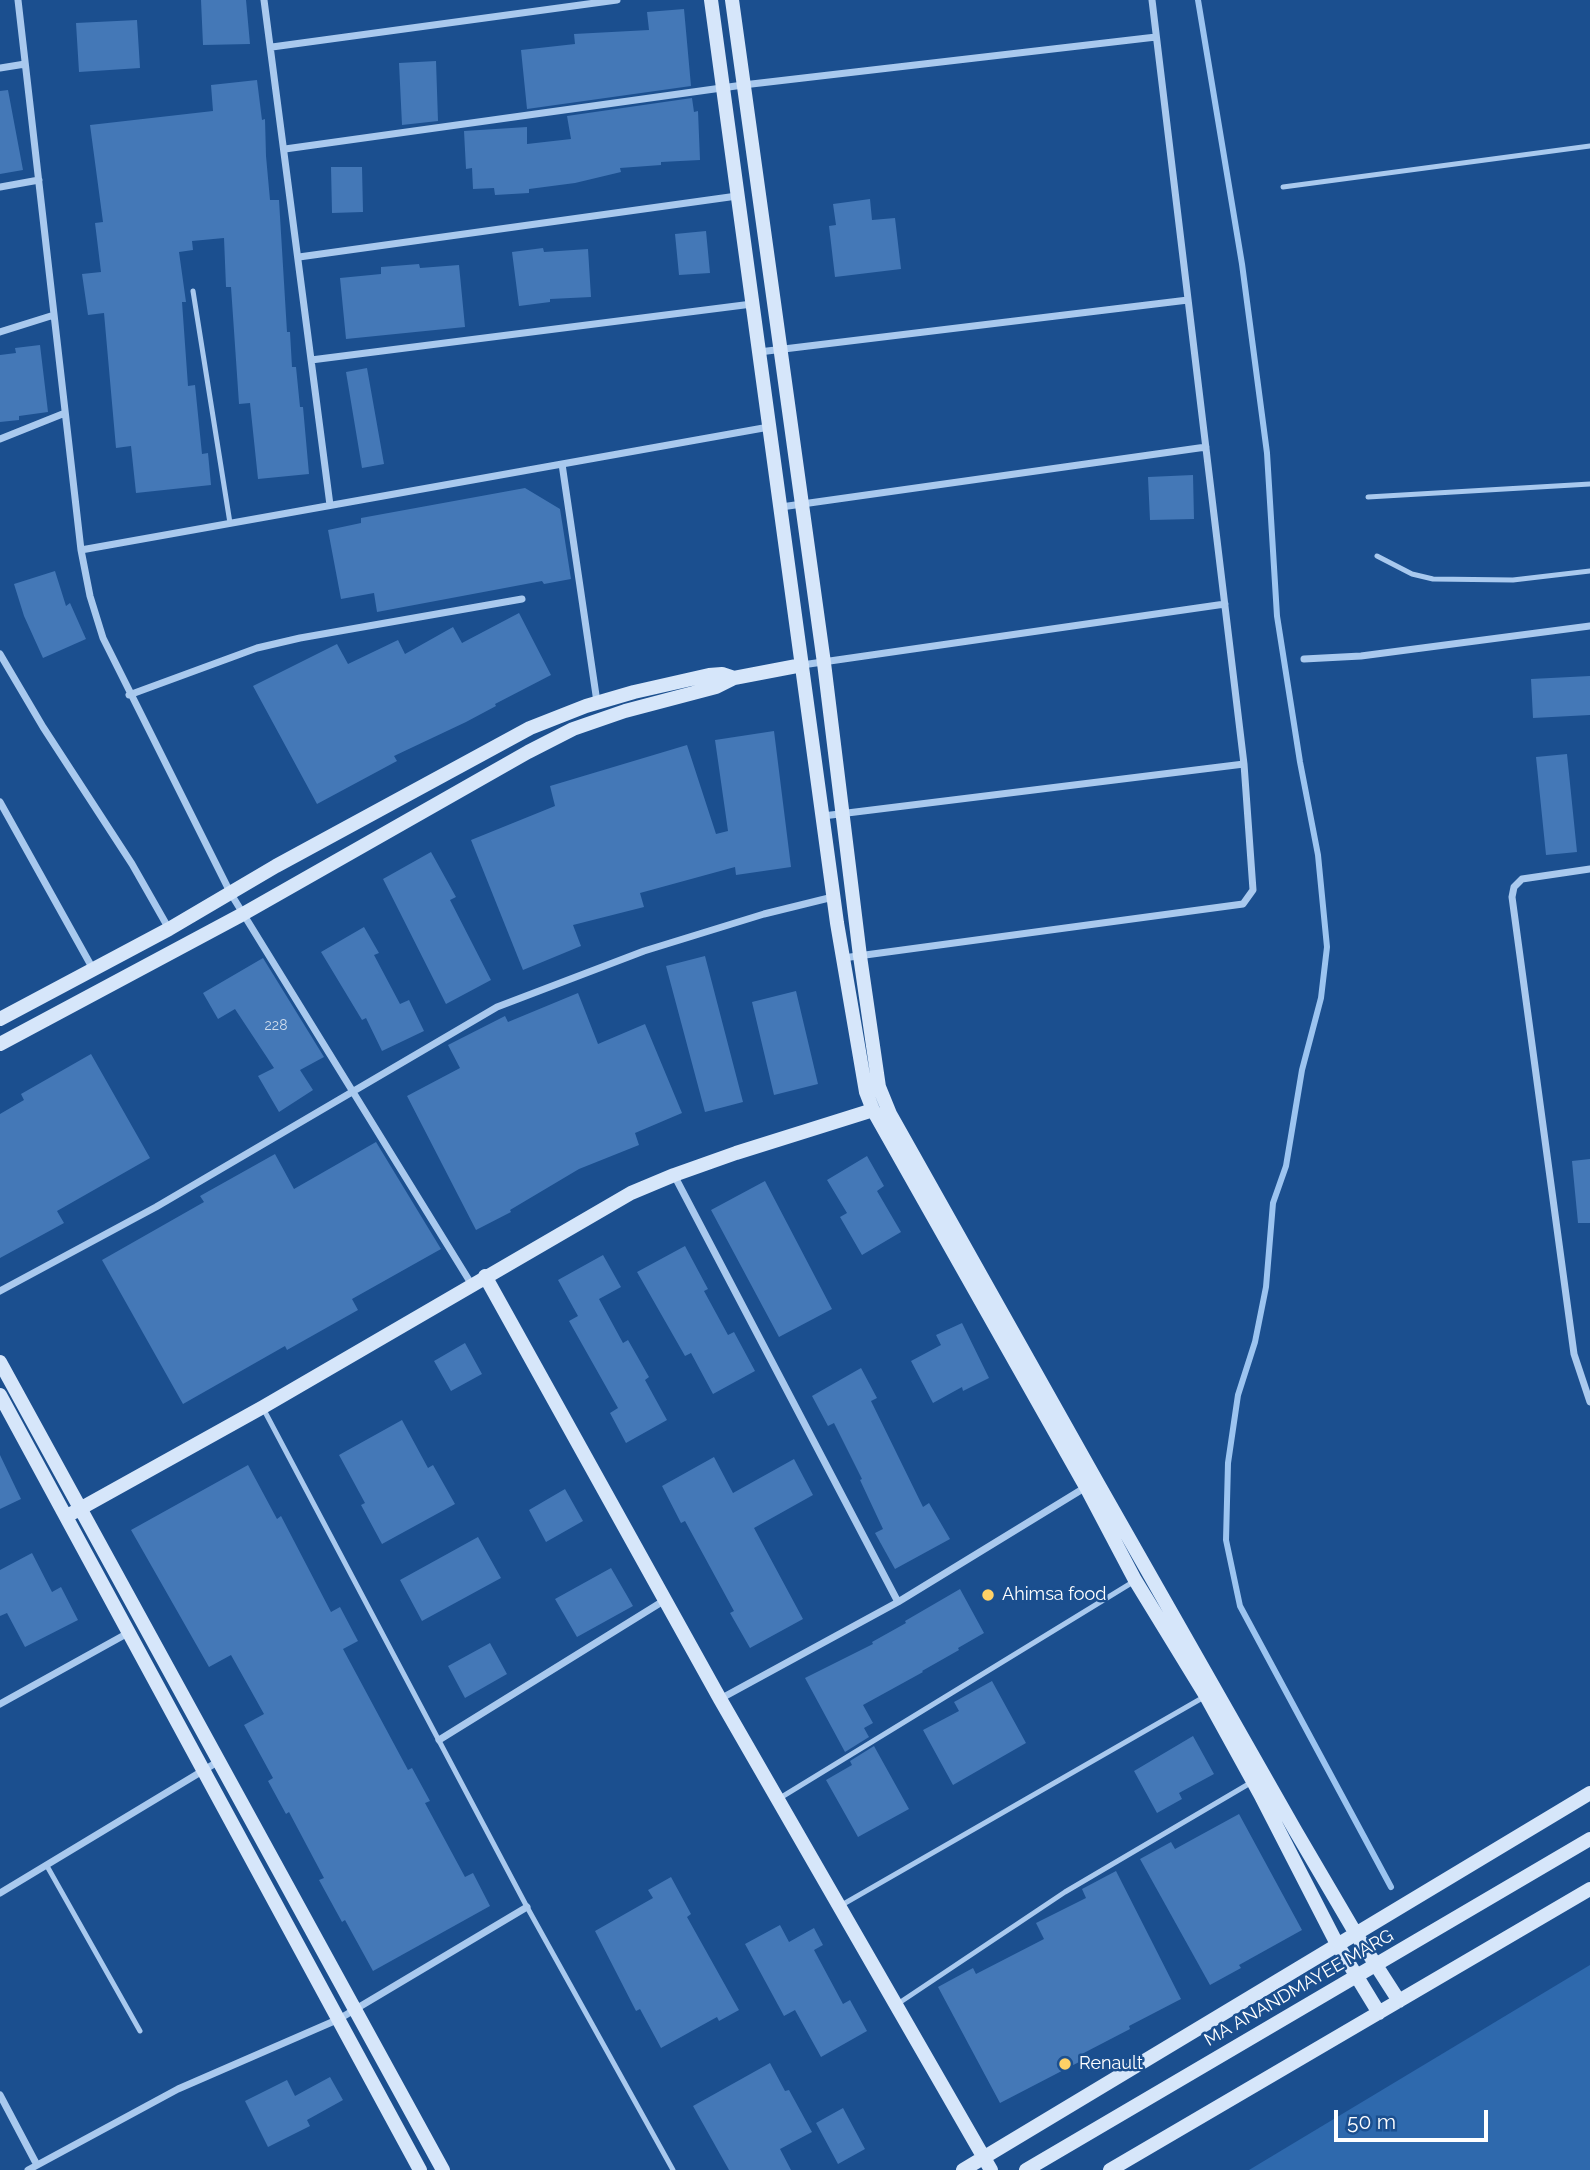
<!DOCTYPE html>
<style>
body{margin:0}
#map{position:relative;width:1590px;height:2170px;overflow:hidden;background:#1b4f8f;font-family:Raleway,sans-serif}
canvas{display:block}
.scale{position:absolute;left:1334px;top:2110px;width:154px;height:32px;box-sizing:border-box;border:4px solid #fff;border-top:0;padding-left:9px;font-size:21px;line-height:24px;white-space:nowrap;color:#fff;-webkit-text-stroke:5px #1b4f8f;paint-order:stroke}
</style>
<div id="map">
<canvas width="1590" height="2170"></canvas>
<div class="scale">50 m</div>
</div>
<script>
const ctx = document.querySelector('canvas').getContext('2d');
ctx.lineJoin = 'round';
function paint(path, color) {
  ctx.fillStyle = color;
  ctx.fill(path, 'evenodd');
}
function toPath(rows) {
  const path = new Path2D();
  for (const r of rows) {
    path.moveTo(r[0], r[1]);
    for (let i = 2; i < r.length; i += 2) path.lineTo(r[i], r[i + 1]);
  }
  return path;
}
function trace(path, color, width, dash) {
  ctx.strokeStyle = color;
  ctx.lineWidth = width;
  ctx.lineCap = dash ? 'butt' : 'round';
  ctx.setLineDash(dash || []);
  ctx.stroke(path);
}
function label(font, color, halo, rows, align = 'center') {
  ctx.font = font + ' Raleway,sans-serif';
  ctx.lineWidth = 5;
  ctx.setLineDash([]);
  ctx.textBaseline = 'middle';
  ctx.strokeStyle = halo;
  ctx.fillStyle = color;
  for (const [text, x, y, turn = 0] of rows) {
    ctx.save();
    ctx.translate(x, y);
    ctx.rotate((+turn || 0) * Math.PI / 180);
    ctx.textAlign = isNaN(turn) ? turn : align;
    if (halo) ctx.strokeText(text, 0, 0);
    ctx.fillText(text, 0, 0);
    ctx.restore();
  }
}
paint(toPath([
 [1590,1965,1590,2170,1249,2170]
]), '#2e69ad');
trace(toPath([
 [1198,0,1242,264,1267,453,1277,616,1300,762,1318,855,1327,947,1321,998,1302,1070,1286,1166,1273,1203,1266,1287,1255,1342,1238,1395,1228,1463,1226,1540,1240,1606,1391,1887]
]), '#9cc4f0', 6);
paint(toPath([
 [201,0,246,0,250,44,203,45],
 [684,9,691,86,527,109,521,50,575,44,574,34,649,30,647,12],
 [137,20,140,68,79,72,76,23],
 [436,61,438,121,402,125,399,63],
 [257,80,262,120,265,119,266,156,270,200,279,200,287,332,290,332,292,367,296,367,300,407,303,407,309,474,258,479,250,403,239,404,231,287,226,287,224,238,192,241,193,250,179,252,186,302,182,302,188,386,195,385,202,454,208,453,211,485,136,493,131,446,116,448,104,313,88,315,82,274,101,272,95,223,103,222,90,125,213,111,211,85],
 [8,90,23,170,0,174,0,91],
 [692,98,694,112,698,111,700,160,661,162,661,165,620,168,621,172,575,183,529,189,529,193,495,195,494,188,473,189,472,168,466,169,464,131,527,127,527,144,571,139,567,116],
 [331,167,362,167,363,212,332,213],
 [870,199,872,220,895,218,901,269,835,277,829,226,836,225,833,204],
 [706,231,710,273,679,275,675,234],
 [543,248,544,252,588,249,591,297,550,299,550,302,519,306,512,252],
 [419,264,420,268,459,265,465,327,346,339,340,278,381,274,381,267],
 [40,345,48,412,19,416,19,420,0,422,0,355,16,353,15,348],
 [367,368,384,464,362,468,346,372],
 [1193,475,1194,519,1150,520,1148,477],
 [525,488,560,509,571,579,544,584,542,581,377,612,374,593,341,599,328,530,361,523,361,518],
 [55,571,66,606,70,603,86,639,43,658,24,616,14,584],
 [519,613,551,675,495,704,496,706,466,722,394,756,397,761,317,804,253,686,337,644,348,664,398,640,405,654,453,627,462,643],
 [1590,676,1590,715,1533,718,1531,679],
 [774,731,791,867,736,875,735,867,640,893,644,907,573,925,581,946,523,970,471,840,555,806,550,786,687,745,716,834,728,831,715,740],
 [1567,754,1577,852,1546,855,1536,757],
 [431,852,456,897,450,900,491,980,446,1004,383,879],
 [364,927,379,953,374,955,400,1004,409,1000,424,1031,382,1051,366,1018,362,1020,321,952],
 [705,956,743,1102,705,1112,666,966],
 [263,958,324,1057,300,1070,313,1090,279,1112,258,1076,274,1068,235,1009,218,1019,203,993],
 [796,991,818,1084,774,1095,752,1002],
 [578,993,598,1044,645,1024,682,1113,635,1133,639,1145,579,1169,510,1210,511,1212,476,1230,407,1096,460,1068,448,1045,505,1016,508,1022],
 [91,1054,150,1158,57,1211,64,1223,0,1258,0,1114,24,1100,21,1094],
 [376,1142,441,1249,352,1299,358,1310,287,1350,285,1346,183,1404,102,1260,204,1202,200,1196,275,1154,294,1189],
 [867,1156,884,1186,877,1191,901,1232,862,1255,840,1217,847,1213,827,1180],
 [1590,1159,1590,1223,1578,1223,1572,1161],
 [765,1181,832,1309,779,1337,711,1210],
 [685,1246,708,1289,704,1291,728,1335,734,1332,755,1371,713,1394,691,1353,685,1356,637,1272],
 [603,1255,621,1287,599,1299,623,1343,628,1340,649,1377,645,1380,667,1420,626,1443,610,1413,618,1408,569,1321,578,1316,558,1280],
 [962,1323,989,1378,963,1391,962,1387,933,1403,911,1361,941,1345,936,1335],
 [465,1343,482,1374,451,1391,434,1361],
 [861,1368,877,1398,871,1401,923,1507,929,1503,950,1539,895,1569,875,1533,883,1529,860,1480,862,1479,834,1423,828,1426,812,1396],
 [402,1420,428,1468,433,1465,455,1504,382,1544,361,1505,365,1503,339,1455],
 [0,1455,21,1499,0,1509],
 [714,1457,733,1493,794,1459,813,1495,754,1528,803,1619,750,1648,730,1613,734,1611,685,1521,681,1523,662,1486],
 [248,1465,277,1519,281,1516,331,1612,340,1607,358,1641,343,1649,408,1770,412,1768,430,1801,425,1803,465,1877,473,1873,490,1906,373,1971,345,1920,342,1922,319,1880,324,1878,289,1812,286,1814,268,1781,273,1778,244,1725,264,1714,231,1655,209,1667,131,1530],
 [565,1489,583,1521,546,1542,529,1510],
 [478,1537,501,1578,422,1621,400,1580],
 [32,1553,52,1592,61,1587,78,1620,25,1647,7,1613,0,1616,0,1570],
 [611,1568,633,1606,577,1637,555,1599],
 [960,1589,984,1633,958,1648,959,1650,922,1671,923,1672,863,1705,873,1723,864,1728,869,1737,845,1752,805,1678,873,1644,872,1642,906,1623,905,1621],
 [490,1643,507,1674,465,1698,448,1666],
 [992,1681,1026,1743,953,1785,923,1730,959,1711,954,1702],
 [1193,1736,1214,1774,1179,1793,1182,1799,1157,1813,1134,1771],
 [874,1746,909,1809,858,1837,826,1780,852,1765,850,1761],
 [1239,1814,1302,1930,1239,1965,1241,1968,1210,1985,1140,1859,1171,1842,1175,1849],
 [1116,1871,1181,1999,1129,2026,1130,2029,1078,2056,1081,2061,1000,2103,938,1987,973,1968,976,1974,1044,1939,1036,1923,1086,1898,1082,1889],
 [671,1877,691,1914,687,1917,739,2010,719,2021,717,2017,661,2048,640,2009,636,2011,595,1931,653,1898,648,1890],
 [780,1925,789,1942,814,1928,823,1945,814,1950,843,2004,850,2000,867,2031,821,2057,795,2010,784,2016,745,1944],
 [770,2063,785,2091,789,2090,812,2132,780,2149,791,2170,729,2170,693,2106],
 [330,2077,343,2100,307,2120,310,2126,268,2147,245,2101,287,2080,295,2096],
 [843,2108,865,2149,838,2164,816,2123]
]), '#4478b7');
trace(toPath([
 [1283,187,1590,146],
 [193,291,230,523],
 [1368,497,1590,484],
 [1377,556,1412,574,1433,579,1513,580,1590,571],
 [264,1410,527,1907,673,2170],
 [780,1798,1133,1582],
 [47,1866,140,2031],
 [840,1906,1204,1697],
 [899,2003,1065,1892,1252,1782]
]), '#a9c9ee', 5);
trace(toPath([
 [18,0,81,550,90,596,103,638,231,894,472,1285],
 [264,0,330,505],
 [272,47,617,0],
 [0,68,25,64],
 [285,149,743,85,1156,37],
 [0,187,39,180],
 [299,257,737,196],
 [0,332,54,315],
 [759,352,1188,300],
 [311,360,752,304],
 [0,439,65,413],
 [562,464,597,702],
 [781,507,1206,447],
 [81,550,769,427],
 [0,654,43,727,132,864,169,929],
 [1304,659,1361,656,1590,626],
 [802,665,1225,604],
 [129,695,257,648,300,638,522,599],
 [0,802,93,969],
 [823,816,1244,764],
 [1590,869,1522,879,1514,887,1512,897,1574,1354,1590,1402],
 [843,958,1243,904,1253,890,1244,764,1152,0],
 [674,1175,898,1602],
 [0,1291,156,1207,497,1007,644,951,764,914,833,897],
 [720,1699,898,1602,1086,1487],
 [0,1704,128,1633],
 [439,1740,665,1600],
 [0,1893,219,1761],
 [0,2095,37,2165],
 [28,2170,178,2089,339,2019,527,1907]
]), '#a9c9ee', 7);
trace(toPath([
 [711,0,837,923,866,1092,873,1110,1086,1487,1135,1580,1206,1696,1260,1794,1337,1944,1379,2013],
 [732,0,824,663,860,956,879,1087,890,1114,1097,1482,1295,1830,1356,1934,1399,2001],
 [0,1019,169,929,276,866,530,728,586,706,634,692,709,675,722,674,734,678],
 [0,1044,243,914,528,752,573,729,625,711,716,687,734,678,802,665],
 [485,1276,720,1699,991,2170],
 [0,1362,443,2170],
 [0,1395,420,2170],
 [67,1516,263,1407,631,1193,674,1175,736,1153,873,1110],
 [963,2170,1590,1793],
 [1026,2170,1590,1839],
 [1110,2170,1590,1889]
]), '#d6e6fa', 14);
for (const [x, y, r, color] of [
 [988,1595,7,"#ffd166"],
 [1065,2064,7,"#ffd166"]
]) {
  const dot = new Path2D();
  dot.arc(x, y, r, 0, 2 * Math.PI);
  ctx.fillStyle = color;
  ctx.fill(dot);
  trace(dot, '#1b4f8f', 2.5);
}
label('14px', '#d0dded', null, [
 ["228",276,1026]
]);
label('18px', '#fff', '#1b4f8f', [
 ["Ahimsa food",1002,1595],
 ["Renault",1079,2064]
], 'left');
label('18px', '#fff', '#1b4f8f', [
 ["MA ANANDMAYEE MARG",1299,1988,-30]
]);
</script>
